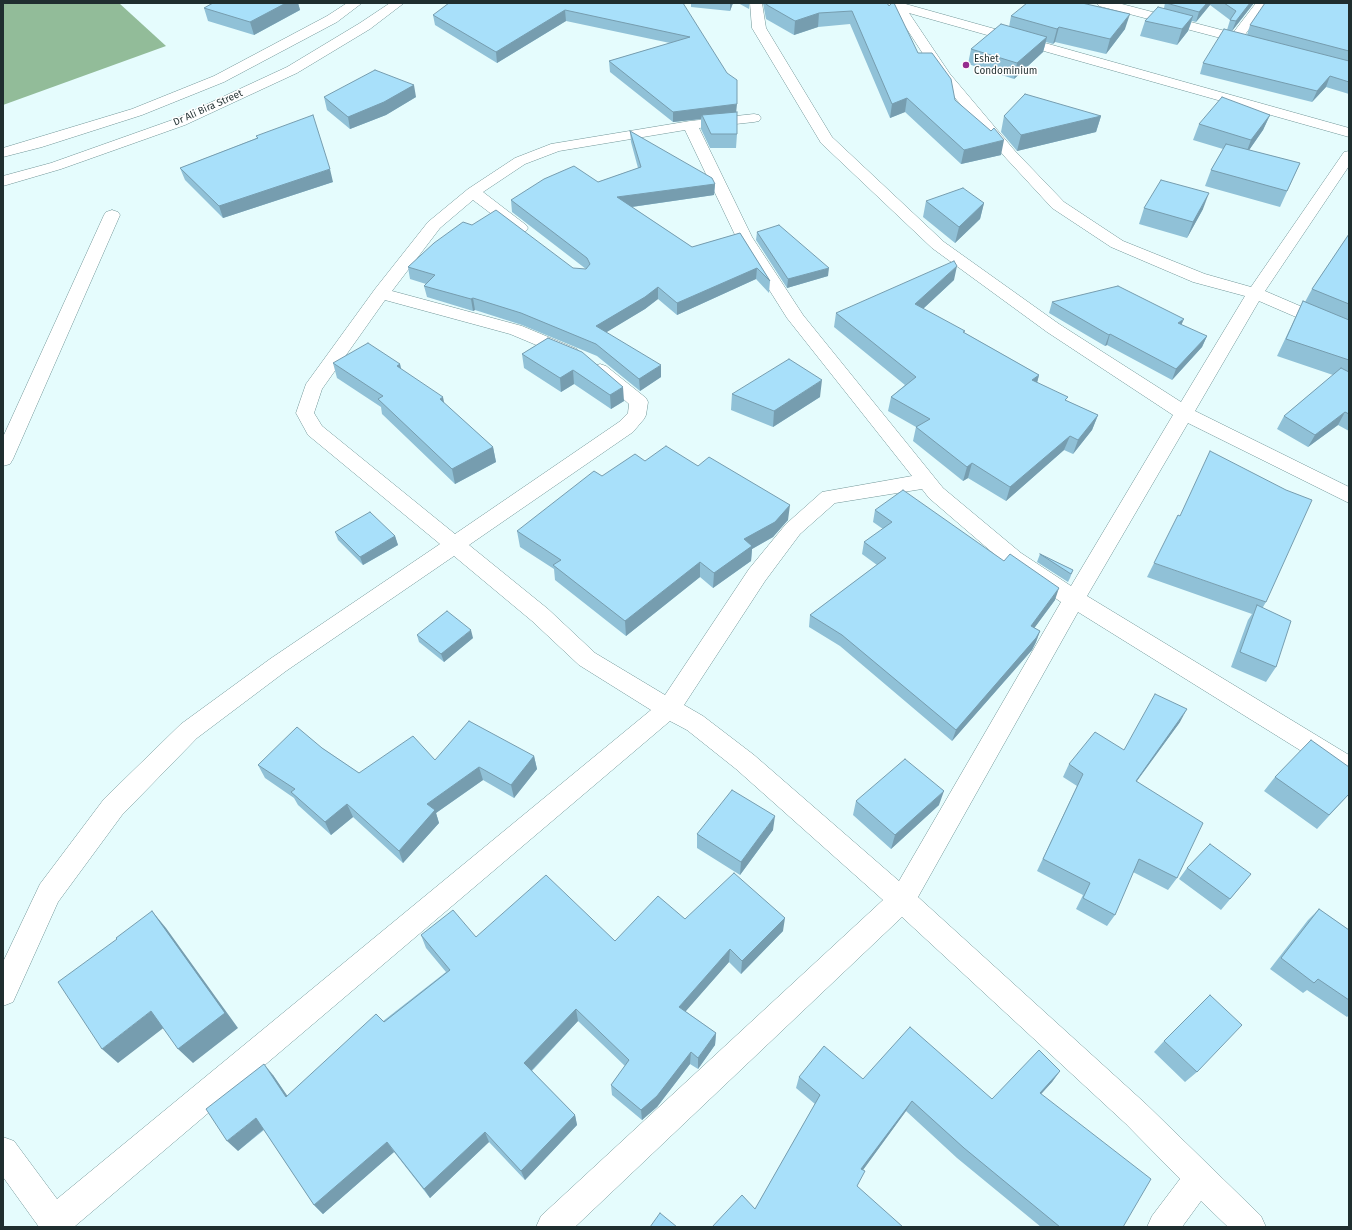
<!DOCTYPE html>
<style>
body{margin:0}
#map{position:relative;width:1352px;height:1230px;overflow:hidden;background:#e5fcfd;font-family:"Fira Sans",sans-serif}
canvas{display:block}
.frame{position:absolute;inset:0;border:4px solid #1f2e2f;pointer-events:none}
</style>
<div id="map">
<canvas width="1352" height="1230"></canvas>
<div class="frame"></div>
</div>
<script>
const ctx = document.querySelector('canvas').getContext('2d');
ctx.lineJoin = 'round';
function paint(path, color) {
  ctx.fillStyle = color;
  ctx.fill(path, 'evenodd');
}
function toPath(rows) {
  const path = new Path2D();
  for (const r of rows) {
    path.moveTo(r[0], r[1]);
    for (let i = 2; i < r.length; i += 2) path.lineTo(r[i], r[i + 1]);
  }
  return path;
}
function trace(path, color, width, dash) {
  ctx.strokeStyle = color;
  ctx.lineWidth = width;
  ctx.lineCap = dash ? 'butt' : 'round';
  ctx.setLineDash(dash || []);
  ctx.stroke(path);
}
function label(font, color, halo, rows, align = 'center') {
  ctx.font = font + ' "Fira Sans",sans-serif';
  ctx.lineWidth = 3;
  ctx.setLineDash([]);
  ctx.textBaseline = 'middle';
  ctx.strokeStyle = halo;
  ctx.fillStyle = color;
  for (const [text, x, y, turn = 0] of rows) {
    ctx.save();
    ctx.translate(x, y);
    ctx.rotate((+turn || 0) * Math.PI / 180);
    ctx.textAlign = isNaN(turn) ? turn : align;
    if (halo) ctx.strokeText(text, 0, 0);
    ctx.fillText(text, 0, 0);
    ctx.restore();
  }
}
paint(toPath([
 [3,3,119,3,166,46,3,105]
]), '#92bc99');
const minor = toPath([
 [750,3,762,3,766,28,832,137,944,242,1059,324,1181,402,1245,296,1193,282,1111,247,1052,208,1005,157,940,80,890,3,902,3,1349,128,1349,137,909,13,950,74,1015,151,1064,202,1123,241,1205,274,1251,287,1344,152,1349,151,1349,166,1265,291,1349,327,1349,340,1259,301,1195,411,1349,487,1349,503,1188,423,1087,596,1349,755,1349,778,1340,775,1078,612,918,897,1146,1104,1261,1216,1266,1227,1228,1227,1201,1201,1182,1227,1147,1227,1152,1216,1180,1179,1126,1124,902,917,575,1227,536,1227,541,1216,883,900,736,769,687,730,670,721,74,1227,39,1227,3,1177,3,1137,14,1141,57,1199,651,710,579,665,532,621,454,556,286,671,197,738,122,815,58,902,13,1002,3,1006,3,962,40,884,104,799,181,724,270,659,440,544,308,435,296,413,306,384,375,289,428,222,468,189,515,158,551,144,690,121,754,114,759,115,761,118,759,121,754,122,699,128,752,237,803,315,943,488,1021,553,1071,586,1173,415,1047,332,932,248,821,143,752,28,750,3],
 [685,130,736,237,787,318,912,476,822,492,786,524,749,569,665,695,595,653,548,609,469,545,633,432,644,419,646,415,648,402,646,398,606,366,600,364,594,366,591,370,629,404,628,413,619,422,455,534,322,426,314,413,322,389,385,300,510,334,565,357,571,359,577,357,580,353,577,349,522,326,392,291,440,228,473,200,514,231,520,233,526,231,528,228,526,225,483,192,525,164,559,151,685,130],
 [922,489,929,498,1007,565,1061,602,899,881,754,755,703,716,684,705,765,581,800,534,835,503,922,489],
 [1097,3,1118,3,1233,33,1256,3,1268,3,1244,36,1256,39,1258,42,1256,45,1251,46,1099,6,1097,3],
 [112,210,118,212,120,215,13,459,10,464,3,466,3,437,104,215,106,212,112,210]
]);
const major = toPath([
 [347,3,362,3,337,22,224,82,142,115,42,147,3,157,3,148,132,109,214,76,327,16,347,3],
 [390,3,404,3,370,29,297,73,185,125,61,169,3,186,3,176,51,163,175,119,287,67,360,23,390,3]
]);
trace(minor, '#719698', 1);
trace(major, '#719698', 1);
paint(minor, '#fff');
paint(major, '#fff');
paint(toPath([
 [213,3,298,3,300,10,254,35,208,21,204,8],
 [683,3,736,112,737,134,736,148,710,148,701,129,701,119,673,122,610,72,609,61,670,43,566,21,497,63,435,25,433,15],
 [691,3,733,3,730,11,691,7],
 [738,3,749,3,749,9],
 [763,3,887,3,918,53,955,100,1001,155,961,164,905,112,890,118,850,24,818,27,794,35,766,19],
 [1165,3,1254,3,1232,31,1227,30,1230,20,1210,5,1196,22,1192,21,1188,31,1177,45,1140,36,1145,21,1164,8],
 [1349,3,1349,94,1326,87,1312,102,1200,74,1203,63,1247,35,1250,25],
 [1011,16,1125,29,1106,54,1055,42,1053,44,1046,42,1043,52,1014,79,968,64,971,49,1009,27],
 [324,97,416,97,386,115,350,129,327,110],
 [1270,115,1263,130,1249,150,1300,163,1280,207,1205,186,1211,170,1223,149,1193,140,1199,124],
 [1004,116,1101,116,1096,132,1017,151,1001,132],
 [630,131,715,184,714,195,632,207,692,247,740,233,770,281,769,293,756,279,677,315,658,299,645,309,606,332,661,377,640,391,597,356,522,325,475,310,473,311,427,297,424,286,426,284,410,279,408,267,586,269,512,212,511,200,598,182,638,168,631,142],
 [256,136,333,182,223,218,185,180,180,168,257,138],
 [926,201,984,203,980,219,955,243,923,217],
 [1144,208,1203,209,1187,238,1139,224],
 [757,232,828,276,787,288,756,240],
 [1349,234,1349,431,1338,425,1308,447,1277,429,1284,416,1333,375,1277,356,1295,318,1303,301,1305,302,1312,289],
 [954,280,923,309,965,333,1039,375,1037,383,1067,401,1098,415,1092,430,1073,454,1064,450,1006,501,968,478,963,481,913,441,916,427,888,411,891,397,905,385,834,327,836,313],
 [1052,302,1207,336,1202,347,1172,380,1107,345,1105,346,1049,313],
 [548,338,624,401,611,409,574,384,561,392,524,368,522,354],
 [333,363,400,364,401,369,444,403,493,447,496,462,455,484,382,414,381,407,337,378],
 [732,394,820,397,773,427,731,410],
 [645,461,788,520,773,537,752,549,751,561,713,588,700,577,626,636,555,580,554,569,520,547,517,531],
 [875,510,1055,600,1034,628,1040,631,1036,642,1032,650,952,741,840,646,809,627,810,615,877,565,862,554,864,542,883,529,873,522],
 [335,532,395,536,398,545,363,565,338,540],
 [1040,554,1073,570,1070,578,1068,582,1037,562],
 [1154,563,1266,602,1263,607,1276,667,1266,682,1231,667,1248,620,1252,614,1147,577],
 [417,635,473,638,444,662,419,642],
 [1180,722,1137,781,1177,878,1168,890,1133,872,1115,915,1107,926,1076,909,1083,895,1037,871,1077,786,1063,777,1069,764,1124,750],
 [322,748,359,773,435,760,534,756,537,769,514,798,483,780,436,813,439,823,403,863,353,817,331,835,298,805,294,798,265,778,258,765],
 [1349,767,1349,794,1317,829,1264,791,1275,777],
 [856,801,939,805,891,849,853,815],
 [773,830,740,875,697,848,697,834],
 [1187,868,1251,874,1221,910,1179,879],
 [1319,909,1349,930,1349,1015,1347,1017,1307,990,1303,993,1270,969,1308,920],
 [685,919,783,931,741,974,729,962,685,1011,716,1033,715,1045,698,1069,690,1064,657,1107,642,1120,612,1095,611,1085,625,1066,578,1021,532,1071,575,1115,577,1125,525,1180,489,1142,430,1198,394,1152,323,1214,314,1205,264,1130,238,1151,273,1075,287,1096,446,972,426,948,421,935,476,937,615,941],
 [1164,1041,1197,1072,1185,1082,1154,1052],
 [1060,1071,1052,1082,1041,1094,1123,1227,1041,1227,957,1158,906,1111,863,1170,857,1186,755,1209,815,1104,796,1088,799,1077,863,1079,992,1099]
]), '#90c1d7');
paint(toPath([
 [286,3,298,3,300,10,254,35,250,22],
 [730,3,733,3,730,11],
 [1207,3,1211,3,1210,5,1196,22,1199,12],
 [1250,3,1254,3,1232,31,1236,21],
 [565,10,566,21,497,63,496,52],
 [819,13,818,27,794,35,795,21],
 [1130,14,1125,29,1106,54,1110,39],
 [1193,16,1188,31,1177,45,1182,29],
 [1059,27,1055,42,1053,44,1057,29],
 [1047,37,1043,52,1014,79,1017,63],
 [1330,76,1326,87,1312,102,1317,91],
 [414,85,416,97,386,115,350,129,348,117],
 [907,98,905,112,890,118,892,104],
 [737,104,736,114,702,115,701,119,673,122,673,112],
 [1270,115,1263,130,1245,156,1251,140],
 [1101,116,1096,132,1017,151,1021,135],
 [1004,140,1001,155,961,164,964,150],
 [330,169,333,182,223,218,219,206],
 [715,184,714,195,617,209,617,197],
 [1209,193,1203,209,1187,238,1193,222],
 [984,203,980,219,955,243,959,227],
 [957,266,954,280,912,319,915,304],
 [757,268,756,279,677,315,677,303],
 [829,268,828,276,787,288,788,279],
 [658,287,658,299,645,309,597,338,596,326],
 [473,298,475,310,473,311,471,299],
 [1184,319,1179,330,1178,323],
 [1110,334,1107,345,1105,346,1109,335],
 [1207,336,1202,347,1172,380,1176,369],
 [400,364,403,379,397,366],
 [661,365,661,377,640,391,639,379],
 [573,370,574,384,561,392,560,378],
 [1039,375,1035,390,1032,380],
 [822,380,820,397,773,427,774,411],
 [623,387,624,401,611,409,610,395],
 [443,397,446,412,440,399],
 [1345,412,1338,425,1308,447,1315,435],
 [1098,415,1092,430,1073,454,1078,440],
 [1070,436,1064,450,1006,501,1010,487],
 [493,447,496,462,455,484,452,469],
 [972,463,968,478,963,481,967,467],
 [790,505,788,520,773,537,752,549,751,561,713,588,714,573,744,539],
 [395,536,398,545,363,565,360,557],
 [700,562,700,577,626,636,625,621],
 [1059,588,1055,600,1027,638,1031,626],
 [471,630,473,638,444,662,441,654],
 [1040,631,1036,642,1032,650,952,741,956,730],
 [1187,709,1180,722,1128,793,1136,781],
 [534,756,537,769,514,798,511,785],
 [479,767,483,780,436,813,439,823,403,863,399,851,427,804],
 [944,791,939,805,891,849,895,835],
 [347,804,353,817,331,835,325,822],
 [775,816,773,830,740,875,741,862],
 [152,911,166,928,238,1028,193,1063,178,1049],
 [785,918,783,931,741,974,742,961],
 [730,949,729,962,679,1019,679,1007],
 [576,1009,578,1021,528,1074,524,1063],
 [151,1011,166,1026,118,1063,102,1049],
 [716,1033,715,1045,698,1069,698,1058],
 [691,1052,690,1064,657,1107,642,1120,641,1110],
 [264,1064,273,1075,295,1107,286,1097],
 [1060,1071,1052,1082,1032,1104,1040,1093],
 [912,1101,906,1111,857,1178,861,1169],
 [575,1115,577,1125,525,1180,521,1171],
 [256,1118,265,1128,238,1151,227,1141],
 [485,1132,489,1142,430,1198,424,1189],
 [387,1142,394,1152,323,1214,314,1205]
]), '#769daf');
const building = toPath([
 [213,3,286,3,250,22,204,8,213,3],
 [449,3,683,3,727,73,737,80,737,104,673,112,609,61,690,37,565,10,496,52,433,15,449,3],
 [766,3,887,3,889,6,892,3,894,3,918,53,932,53,951,79,955,100,991,131,994,128,1004,140,964,150,907,98,892,104,852,11,819,13,795,21,767,5,766,3],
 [1027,3,1082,3,1130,14,1110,39,1059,27,1057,29,1011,16,1027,3],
 [1166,3,1207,3,1199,12,1166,3],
 [1224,3,1250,3,1236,21,1230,20,1236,11,1224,3],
 [1265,3,1349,3,1349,51,1250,25,1265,3],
 [1158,7,1193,16,1182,29,1145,21,1158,7],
 [1001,24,1047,37,1017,63,971,49,1001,24],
 [1224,29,1349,61,1349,82,1330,76,1317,91,1203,63,1224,29],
 [375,70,414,85,384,102,348,117,324,97,375,70],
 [1025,94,1101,116,1021,135,1004,116,1025,94],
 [1222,97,1270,115,1251,140,1199,124,1222,97],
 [737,112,737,134,711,134,702,115,737,112],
 [313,115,330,169,219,206,180,168,258,138,256,136,313,115],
 [630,131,712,178,715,184,617,197,692,247,740,233,770,281,757,268,677,303,658,287,645,297,596,326,661,365,639,379,596,344,521,313,473,298,471,299,424,286,435,275,408,267,434,243,463,222,472,225,496,210,573,268,586,269,590,264,587,258,511,200,544,179,574,166,598,182,641,167,630,131],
 [1226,144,1300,163,1287,191,1211,170,1226,144],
 [1161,180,1209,193,1193,222,1144,208,1161,180],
 [963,188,984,203,959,227,926,201,963,188],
 [779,225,829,268,788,279,757,232,779,225],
 [1349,234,1349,304,1312,289,1349,234],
 [954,261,957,266,915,304,965,331,963,332,1039,375,1032,380,1068,397,1065,400,1098,415,1078,440,1070,436,1010,487,972,463,967,467,916,427,930,419,891,397,916,377,836,313,954,261],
 [1118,286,1184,319,1178,323,1207,336,1176,369,1110,334,1109,335,1052,302,1118,286],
 [1303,301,1349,320,1349,360,1286,339,1303,301],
 [548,338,582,352,623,387,610,395,573,370,560,378,522,354,548,338],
 [368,343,400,364,397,366,443,397,440,399,493,447,452,469,378,399,383,396,333,363,368,343],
 [789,359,822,380,774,411,732,394,789,359],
 [1341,368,1349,372,1349,414,1345,412,1315,435,1284,416,1341,368],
 [666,446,698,466,709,457,790,505,775,522,744,539,752,546,714,573,700,562,625,621,553,565,561,560,517,531,594,471,602,476,635,454,645,461,666,446],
 [1210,451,1286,490,1312,500,1266,602,1154,563,1178,515,1180,516,1210,451],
 [903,490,1004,561,1010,554,1059,588,1031,626,1040,631,1036,638,956,730,842,635,810,615,886,558,864,542,892,522,875,510,903,490],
 [370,512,395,536,360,557,335,532,370,512],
 [1040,554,1073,570,1071,574,1040,554],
 [1257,605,1291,621,1276,667,1240,652,1257,605],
 [447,611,471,630,441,654,417,635,447,611],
 [1155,694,1187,709,1136,781,1203,823,1177,878,1139,859,1115,915,1083,898,1090,883,1043,859,1083,774,1069,764,1095,732,1124,750,1155,694],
 [469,721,534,756,511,785,479,767,427,804,435,810,399,851,347,804,325,822,291,792,295,789,258,765,297,727,322,748,359,773,413,736,435,760,469,721],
 [1311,740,1349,767,1349,794,1329,815,1275,777,1311,740],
 [905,759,944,791,895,835,856,801,905,759],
 [732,790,775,816,741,862,697,834,732,790],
 [1210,844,1251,874,1230,899,1187,868,1210,844],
 [734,873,785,918,742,961,730,949,679,1007,716,1033,698,1058,691,1052,657,1096,641,1110,611,1085,629,1060,576,1009,524,1063,575,1115,521,1171,485,1132,424,1189,387,1142,314,1205,256,1118,227,1141,206,1109,264,1064,286,1097,376,1014,384,1022,450,970,421,935,453,910,476,937,546,875,615,941,658,896,685,919,734,873],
 [1319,909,1349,930,1349,1000,1318,979,1314,983,1281,958,1319,909],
 [152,911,225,1013,178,1049,151,1011,102,1049,58,982,117,939,116,938,152,911],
 [1210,995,1242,1025,1197,1072,1164,1041,1210,995],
 [910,1027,992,1099,1039,1050,1060,1071,1040,1093,1151,1179,1123,1227,1060,1227,964,1148,912,1101,861,1169,865,1171,857,1186,903,1227,712,1227,742,1195,755,1209,820,1095,799,1077,824,1046,863,1079,910,1027],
 [660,1213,677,1227,650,1227,660,1213]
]);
paint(building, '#a8e0fa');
trace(building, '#769daf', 1);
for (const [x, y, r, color] of [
 [966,65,4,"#962c8e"]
]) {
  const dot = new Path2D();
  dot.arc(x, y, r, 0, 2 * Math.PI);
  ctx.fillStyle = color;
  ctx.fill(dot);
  trace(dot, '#fff', 1.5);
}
label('10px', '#1f2e2f', '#fff', [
 ["Eshet",974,59],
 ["Condominium",974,71]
], 'left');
label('10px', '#1f2e2f', '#fff', [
 ["Dr Ali Bira Street",208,108,-24]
]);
</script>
